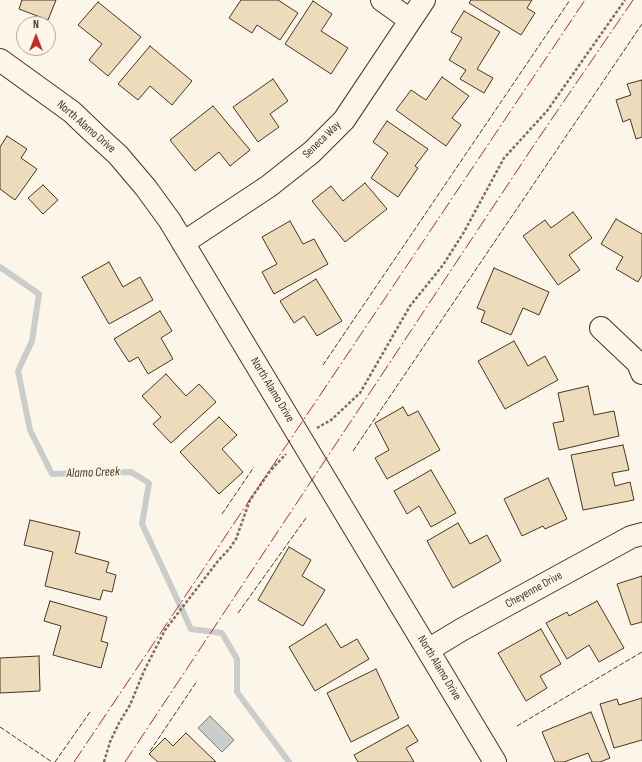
<!DOCTYPE html>
<style>
body{margin:0}
#map{position:relative;width:642px;height:762px;overflow:hidden;background:#fbf6e9;font-family:"Sofia Sans Condensed",sans-serif}
canvas{display:block}
.north{position:absolute;left:16px;top:16px;width:40px;height:40px;box-sizing:border-box;background:#fbf6e9;border:1px solid #b4a999;border-radius:50%;rotate:0deg;font-size:11px;font-weight:700;line-height:16px;text-align:center;color:#4a3520}
.north::after{content:'';display:block;margin:auto;width:14px;height:18px;background:#c62828;clip-path:polygon(50% 0,100% 100%,50% 72%,0 100%)}
</style>
<div id="map">
<canvas width="642" height="762"></canvas>
<div class="north">N</div>
</div>
<script>
const ctx = document.querySelector('canvas').getContext('2d');
ctx.lineJoin = 'round';
function paint(path, color) {
  ctx.fillStyle = color;
  ctx.fill(path, 'evenodd');
}
function toPath(rows) {
  const path = new Path2D();
  for (const r of rows) {
    path.moveTo(r[0], r[1]);
    for (let i = 2; i < r.length; i += 2) path.lineTo(r[i], r[i + 1]);
  }
  return path;
}
function trace(path, color, width, dash) {
  ctx.strokeStyle = color;
  ctx.lineWidth = width;
  ctx.lineCap = dash ? 'butt' : 'round';
  ctx.setLineDash(dash || []);
  ctx.stroke(path);
}
function label(font, color, halo, rows, align = 'center') {
  ctx.font = font + ' "Sofia Sans Condensed",sans-serif';
  ctx.lineWidth = 3;
  ctx.setLineDash([]);
  ctx.textBaseline = 'middle';
  ctx.strokeStyle = halo;
  ctx.fillStyle = color;
  for (const [text, x, y, turn = 0] of rows) {
    ctx.save();
    ctx.translate(x, y);
    ctx.rotate((+turn || 0) * Math.PI / 180);
    ctx.textAlign = isNaN(turn) ? turn : align;
    if (halo) ctx.strokeText(text, 0, 0);
    ctx.fillText(text, 0, 0);
    ctx.restore();
  }
}
const water = toPath([
 [210,716,234,740,222,752,198,728,210,716]
]);
paint(water, '#c9cecd');
trace(water, '#887966', 1);
trace(toPath([
 [0,267,39,294,32,341,18,371,30,430,52,474,131,472,149,483,142,524,191,629,222,633,237,659,237,692,289,762]
]), '#c9cecd', 6);
const building = toPath([
 [22,0,56,0,48,20,19,9,22,0],
 [241,0,278,0,298,13,280,40,257,25,252,33,229,18,241,0],
 [471,0,532,0,527,8,535,13,521,35,469,3,471,0],
 [313,1,332,14,321,31,348,48,331,74,285,44,313,1],
 [98,2,141,37,108,76,89,60,102,44,78,25,98,2],
 [464,11,500,32,477,69,493,78,484,93,460,79,466,70,449,60,462,38,451,32,464,11],
 [150,46,192,81,172,105,150,86,138,100,118,84,150,46],
 [442,77,469,96,452,118,461,125,446,146,396,110,411,90,426,100,442,77],
 [273,79,288,101,270,114,279,127,258,142,233,107,273,79],
 [642,80,642,137,636,139,630,119,623,122,616,100,631,95,627,84,642,80],
 [213,106,250,150,230,166,219,152,195,171,170,140,213,106],
 [387,121,428,149,415,166,418,168,398,197,371,178,388,153,373,142,387,121],
 [7,136,27,149,21,158,37,169,15,200,0,189,0,147,7,136],
 [365,183,387,209,345,242,312,201,331,186,343,201,365,183],
 [43,185,58,200,43,214,28,198,43,185],
 [573,212,592,238,569,255,580,270,558,285,523,236,545,220,551,228,573,212],
 [616,219,642,234,642,275,638,282,616,269,623,257,601,244,616,219],
 [290,221,303,244,314,239,328,264,274,294,262,272,277,264,262,237,290,221],
 [109,262,123,287,140,277,153,300,109,324,82,277,109,262],
 [494,268,549,292,539,315,523,308,511,335,481,322,485,311,477,308,494,268],
 [316,279,342,321,317,336,304,316,294,323,280,301,316,279],
 [160,311,172,331,161,338,173,359,148,374,138,357,129,362,114,339,160,311],
 [514,341,528,366,545,356,558,380,505,409,478,361,514,341],
 [166,374,186,396,199,384,216,402,171,443,153,424,161,417,142,396,166,374],
 [588,386,594,415,614,411,619,436,559,450,553,423,564,421,558,393,588,386],
 [403,407,408,416,418,411,440,450,387,479,375,458,389,450,375,423,403,407],
 [219,417,237,435,222,449,243,472,219,494,180,452,219,417],
 [623,445,629,470,612,473,615,486,630,482,634,500,583,510,571,455,623,445],
 [431,470,456,513,431,527,419,506,407,514,394,491,431,470],
 [548,478,567,519,545,529,543,526,522,536,504,499,548,478],
 [30,520,80,532,75,553,109,562,106,572,116,575,112,592,103,590,100,600,45,586,53,552,24,545,30,520],
 [458,523,470,544,487,535,501,561,453,588,427,541,458,523],
 [289,547,311,560,302,576,325,590,303,626,258,600,289,547],
 [642,576,642,622,631,625,617,584,642,576],
 [50,601,107,617,101,641,108,643,101,668,53,655,61,626,44,621,50,601],
 [597,601,624,648,599,662,589,645,567,659,546,623,567,612,569,616,597,601],
 [326,624,341,648,357,639,369,659,315,691,289,647,326,624],
 [541,629,561,664,540,676,547,688,526,701,498,653,541,629],
 [39,656,40,691,0,693,0,658,39,656],
 [376,669,399,718,351,742,327,693,376,669],
 [642,698,642,740,614,748,600,704,617,699,619,705,642,698],
 [591,712,610,758,600,762,592,762,588,753,564,762,555,762,542,732,591,712],
 [408,725,418,741,406,748,414,762,358,762,354,755,408,725],
 [186,733,216,762,158,762,149,754,165,738,173,746,186,733]
]);
paint(building, '#ecdcbc');
trace(building, '#4a3520', 1);
const minor = toPath([
 [382,0,410,20],
 [0,60,72,112,95,134,118,155,146,188,170,221,495,762],
 [183,243,269,186,312,152,344,120,424,0],
 [601,328,638,363,642,373],
 [428,650,461,630,631,537,642,534]
]);
trace(minor, '#4a3520', 24);
trace(toPath([
 [317,428,331,420,360,393,410,306,443,265,464,232,504,158,547,111,625,0],
 [104,762,110,742,119,723,130,705,144,671,165,630,218,561,230,548,236,539,250,500,270,471,286,454]
]), '#7f6f5c', 2.5, [3, 2]);
trace(minor, '#fbf6e9', 22);
trace(toPath([
 [323,365,570,0],
 [353,451,642,24],
 [222,514,254,467],
 [238,613,306,518],
 [517,726,642,652],
 [0,727,52,762],
 [150,751,197,681],
 [55,762,90,712]
]), '#4a3520', 1, [5, 2]);
trace(toPath([
 [74,762,585,0],
 [125,762,536,142,633,0]
]), '#c62828', 1, [14, 3, 2, 3]);
label('12px', '#4a3520', '#fbf6e9', [
 ["North Alamo Drive",86,127,41],
 ["Seneca Way",322,140,-44],
 ["North Alamo Drive",272,390,59],
 ["Cheyenne Drive",534,590,-29],
 ["North Alamo Drive",439,668,59]
]);
label('italic 13px', '#4a3520', '#fbf6e9', [
 ["Alamo Creek",93,473,-2]
]);
</script>
